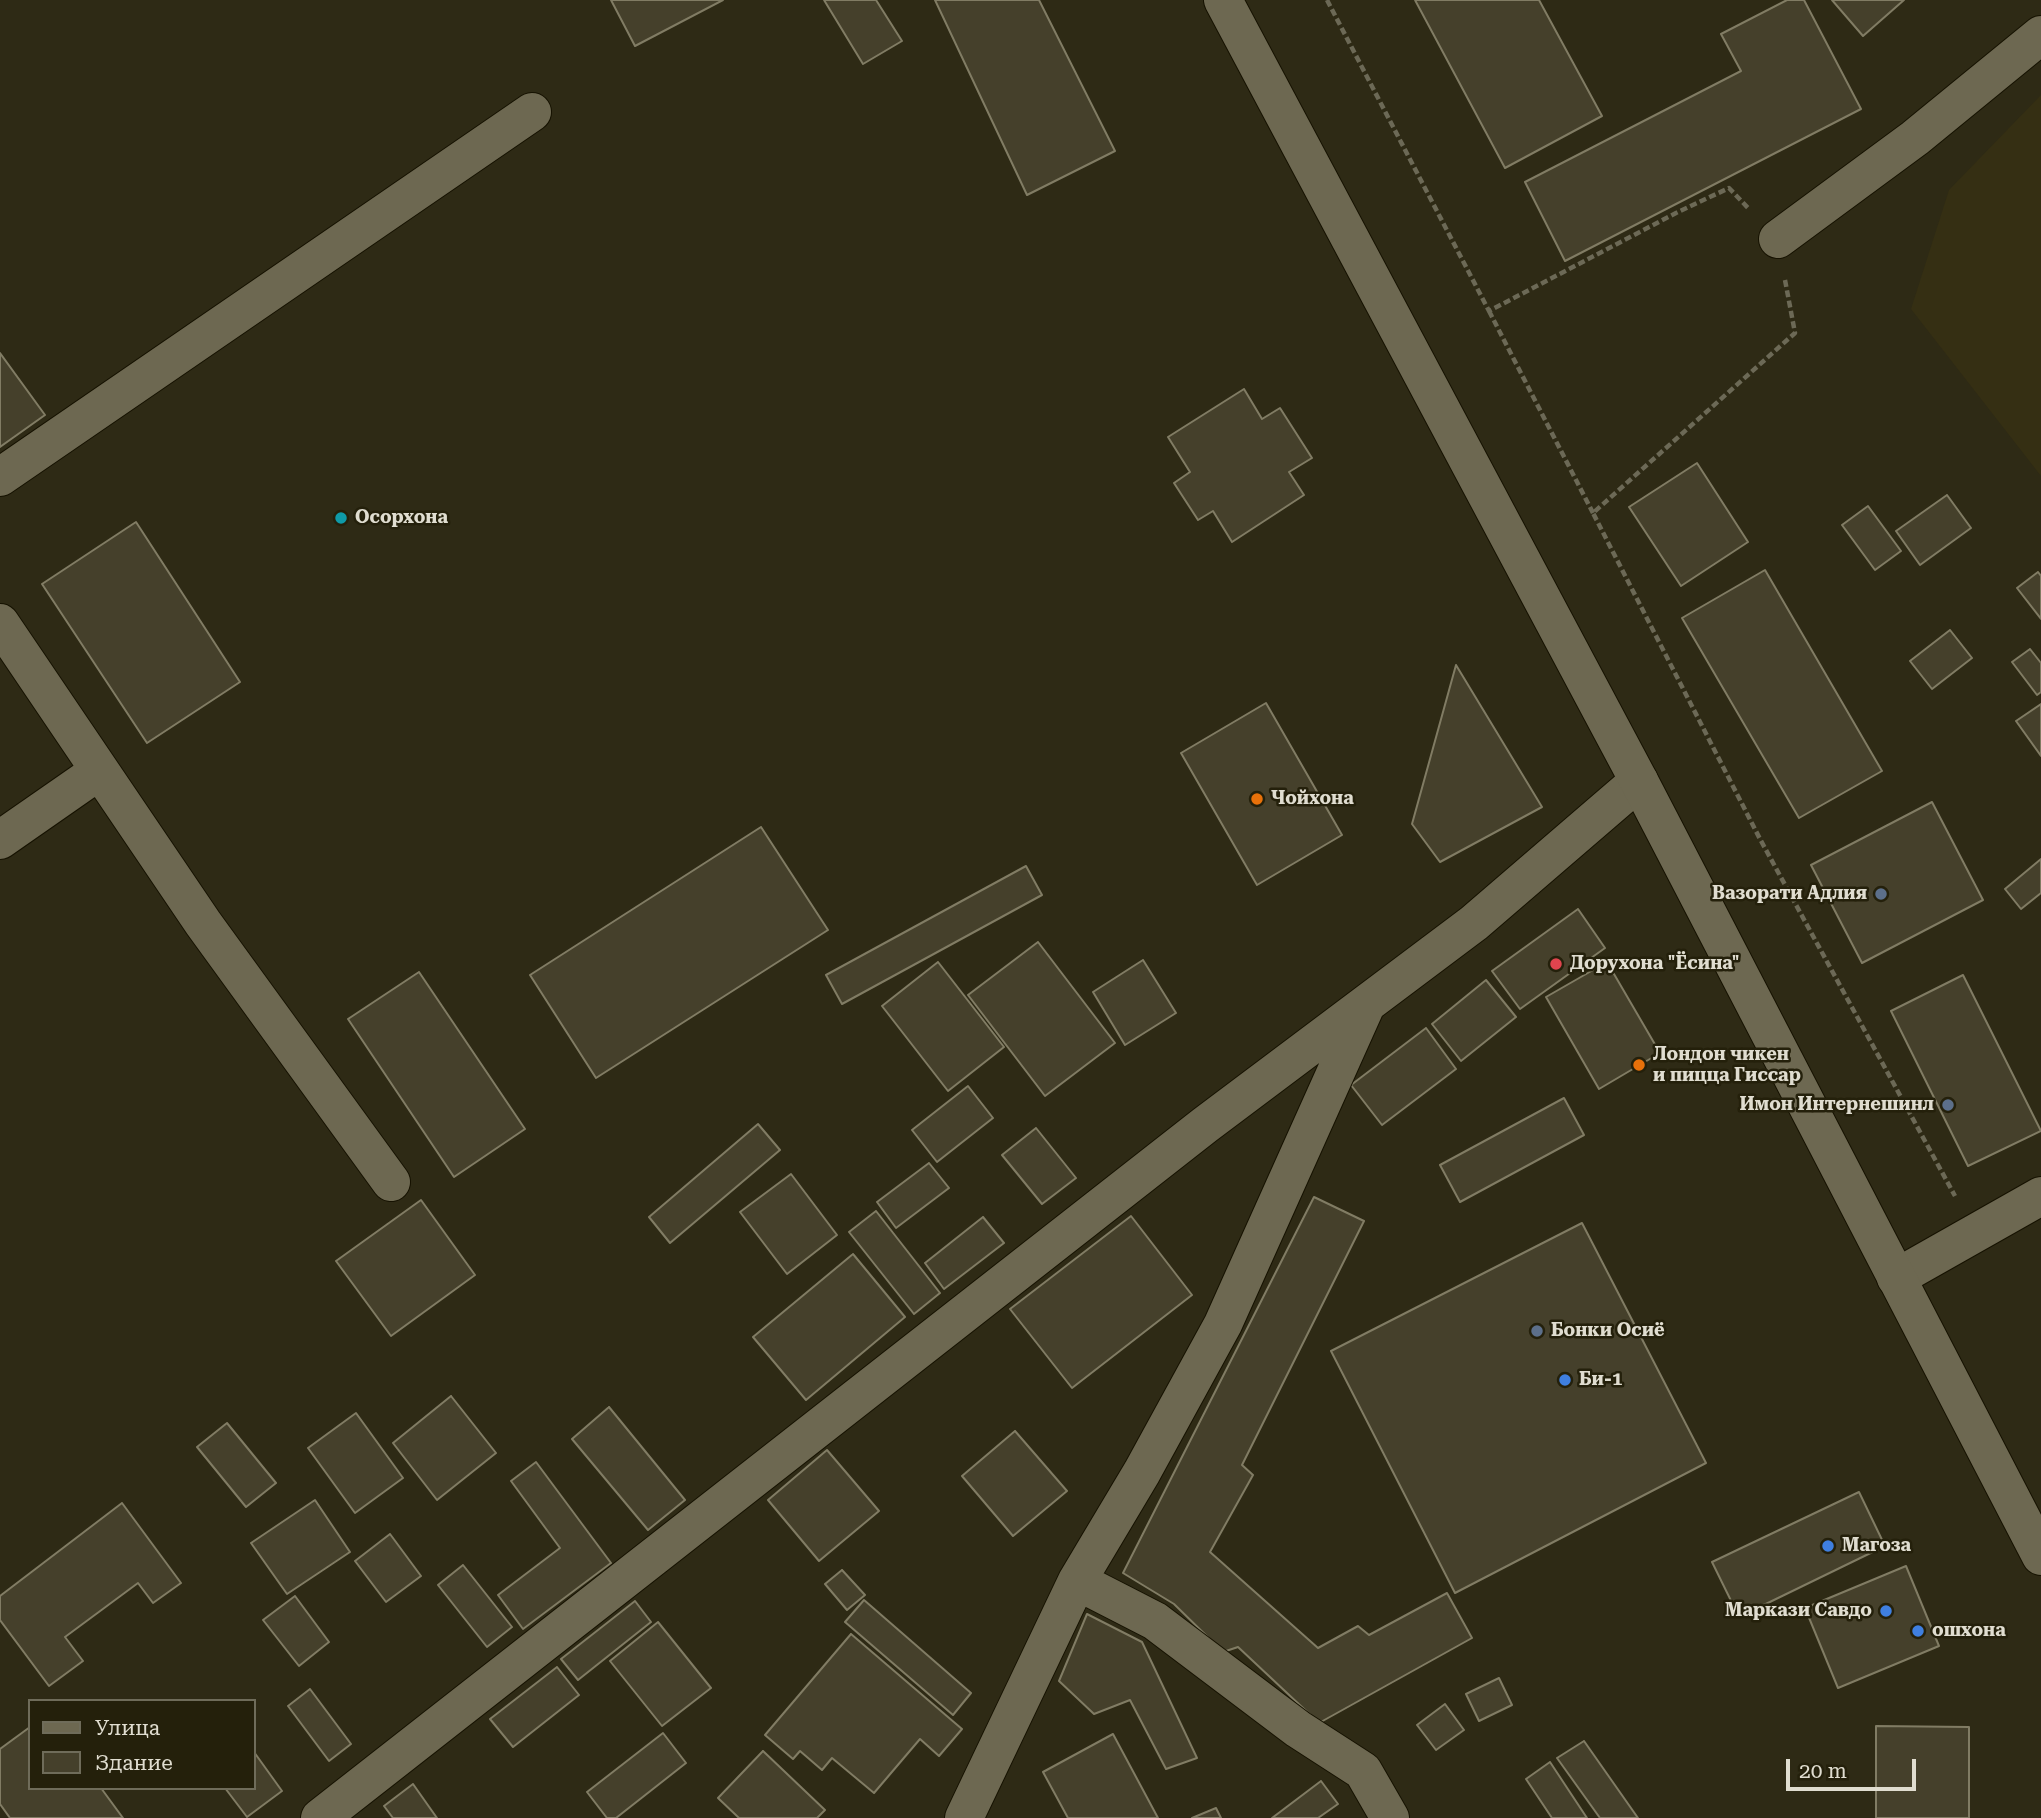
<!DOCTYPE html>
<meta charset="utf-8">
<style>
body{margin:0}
#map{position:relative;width:2041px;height:1818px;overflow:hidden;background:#2e2a15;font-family:"Roboto Serif",serif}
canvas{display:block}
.legend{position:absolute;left:28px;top:1699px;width:228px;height:91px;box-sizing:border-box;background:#24200b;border:2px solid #6f6c5a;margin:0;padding:9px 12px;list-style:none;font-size:21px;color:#e0ddd0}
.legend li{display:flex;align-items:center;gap:14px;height:35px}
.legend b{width:35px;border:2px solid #6f6c5a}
.scale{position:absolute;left:1786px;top:1759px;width:130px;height:32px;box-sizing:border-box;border:4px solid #e0ddd0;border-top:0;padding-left:9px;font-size:21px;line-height:24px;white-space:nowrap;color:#e0ddd0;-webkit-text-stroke:5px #24200b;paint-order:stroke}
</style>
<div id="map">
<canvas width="2041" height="1818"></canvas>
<ul class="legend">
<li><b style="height:9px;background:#6d6851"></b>Улица</li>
<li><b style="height:19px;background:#45402b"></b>Здание</li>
</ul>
<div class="scale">20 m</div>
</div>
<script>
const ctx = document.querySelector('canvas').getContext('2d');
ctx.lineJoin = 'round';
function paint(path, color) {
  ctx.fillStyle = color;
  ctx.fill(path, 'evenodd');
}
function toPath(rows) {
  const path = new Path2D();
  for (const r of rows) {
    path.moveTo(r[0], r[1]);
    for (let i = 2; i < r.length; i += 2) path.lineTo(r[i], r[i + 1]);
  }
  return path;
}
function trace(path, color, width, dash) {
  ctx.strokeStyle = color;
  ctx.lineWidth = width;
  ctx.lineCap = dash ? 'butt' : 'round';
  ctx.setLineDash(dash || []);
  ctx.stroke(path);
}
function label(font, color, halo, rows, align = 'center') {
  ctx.font = font + ' "Roboto Serif",serif';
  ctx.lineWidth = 5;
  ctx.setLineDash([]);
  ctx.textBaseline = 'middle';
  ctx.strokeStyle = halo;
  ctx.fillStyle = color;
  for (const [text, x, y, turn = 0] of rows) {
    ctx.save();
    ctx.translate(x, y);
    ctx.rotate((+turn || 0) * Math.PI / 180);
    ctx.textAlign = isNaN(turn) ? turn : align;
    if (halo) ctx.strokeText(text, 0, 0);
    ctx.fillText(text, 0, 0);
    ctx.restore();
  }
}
paint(toPath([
 [2041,95,2041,476,1911,309,1949,190]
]), '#352f13');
const building = toPath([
 [611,0,723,0,635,46,611,0],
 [824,0,876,0,902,41,863,64,824,0],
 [935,0,1039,0,1115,151,1027,195,935,0],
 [1415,0,1539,0,1602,116,1505,168,1415,0],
 [1787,0,1804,0,1861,109,1565,261,1525,182,1741,71,1721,34,1787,0],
 [1832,0,1904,0,1863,36,1832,0],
 [0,353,45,415,0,447,0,353],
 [1244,389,1262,419,1280,408,1312,458,1289,472,1304,495,1232,542,1213,511,1198,520,1174,483,1190,472,1168,437,1244,389],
 [1697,463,1748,542,1681,586,1629,507,1697,463],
 [1947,495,1971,528,1920,565,1896,531,1947,495],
 [1868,506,1901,551,1875,570,1842,525,1868,506],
 [136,522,240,682,147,743,42,584,136,522],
 [1765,570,1882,771,1799,818,1682,618,1765,570],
 [2038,572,2041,576,2041,619,2017,588,2038,572],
 [1950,630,1972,658,1932,689,1910,661,1950,630],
 [2030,649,2041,663,2041,692,2037,695,2012,662,2030,649],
 [1456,665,1542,807,1440,862,1412,824,1456,665],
 [1266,703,1342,835,1257,885,1181,753,1266,703],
 [2041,704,2041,756,2016,721,2041,704],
 [1932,802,1983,900,1862,963,1811,865,1932,802],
 [761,827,828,930,596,1078,530,975,761,827],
 [2041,859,2041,893,2021,909,2005,889,2041,859],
 [1026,866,1042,895,842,1004,826,975,1026,866],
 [1578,909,1605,948,1520,1009,1492,971,1578,909],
 [1038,942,1115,1043,1045,1096,968,995,1038,942],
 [1143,960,1176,1013,1125,1045,1093,992,1143,960],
 [938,962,1004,1047,948,1091,882,1006,938,962],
 [1607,962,1660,1053,1599,1089,1546,997,1607,962],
 [419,972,525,1129,454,1177,348,1019,419,972],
 [1963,975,2041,1131,1968,1166,1891,1011,1963,975],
 [1486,980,1516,1017,1461,1061,1432,1024,1486,980],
 [1426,1028,1456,1069,1382,1125,1351,1085,1426,1028],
 [968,1086,993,1118,937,1162,912,1130,968,1086],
 [1564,1098,1584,1135,1460,1202,1440,1165,1564,1098],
 [758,1124,780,1150,670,1243,649,1217,758,1124],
 [1036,1128,1076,1178,1042,1204,1002,1155,1036,1128],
 [929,1163,949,1188,896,1228,877,1202,929,1163],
 [791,1174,837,1235,787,1274,740,1212,791,1174],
 [1314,1197,1364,1221,1242,1465,1253,1475,1210,1552,1318,1648,1358,1626,1369,1635,1447,1593,1472,1638,1319,1723,1238,1647,1223,1652,1174,1604,1123,1573,1314,1197],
 [421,1200,475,1275,391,1336,336,1261,421,1200],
 [876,1211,940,1293,914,1314,849,1232,876,1211],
 [1131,1216,1192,1295,1072,1388,1010,1309,1131,1216],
 [983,1217,1004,1243,944,1289,925,1263,983,1217],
 [1582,1223,1706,1463,1455,1593,1331,1351,1582,1223],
 [853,1254,905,1317,806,1400,753,1337,853,1254],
 [451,1396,496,1453,437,1500,393,1443,451,1396],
 [609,1407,685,1500,648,1530,572,1439,609,1407],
 [356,1413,403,1478,355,1513,308,1448,356,1413],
 [227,1423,276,1483,246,1507,197,1447,227,1423],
 [1015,1431,1067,1491,1013,1536,962,1476,1015,1431],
 [827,1450,879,1511,819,1561,768,1500,827,1450],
 [536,1462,611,1563,523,1629,498,1595,560,1548,511,1481,536,1462],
 [1859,1492,1885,1546,1739,1617,1712,1562,1859,1492],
 [315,1500,350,1552,287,1594,251,1543,315,1500],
 [122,1503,181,1583,153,1603,138,1583,65,1637,83,1661,49,1686,0,1620,0,1596,122,1503],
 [390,1534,421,1576,386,1602,355,1561,390,1534],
 [463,1565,512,1627,487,1647,438,1585,463,1565],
 [1906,1566,1939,1646,1838,1688,1805,1608,1906,1566],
 [842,1570,865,1595,847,1610,825,1584,842,1570],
 [295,1596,329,1642,299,1666,263,1620,295,1596],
 [864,1600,971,1693,953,1715,845,1622,864,1600],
 [635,1601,651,1622,578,1680,561,1659,635,1601],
 [1087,1614,1142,1642,1197,1758,1166,1769,1130,1700,1094,1714,1059,1681,1087,1614],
 [658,1622,711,1688,662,1726,610,1661,658,1622],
 [851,1634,962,1729,939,1756,920,1739,874,1793,832,1758,822,1770,800,1751,793,1759,765,1735,851,1634],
 [557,1667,579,1695,513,1747,490,1719,557,1667],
 [1499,1678,1512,1705,1479,1721,1466,1694,1499,1678],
 [310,1689,351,1744,329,1761,288,1706,310,1689],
 [1445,1704,1464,1730,1436,1750,1417,1725,1445,1704],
 [1876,1726,1969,1727,1969,1818,1876,1818,1876,1726],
 [30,1727,30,1788,101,1788,123,1818,10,1818,0,1804,0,1749,30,1727],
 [663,1733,686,1763,616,1818,607,1818,587,1792,663,1733],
 [1113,1734,1158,1818,1068,1818,1043,1772,1113,1734],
 [1584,1741,1638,1818,1600,1818,1557,1758,1584,1741],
 [763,1751,825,1810,817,1818,739,1818,718,1798,763,1751],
 [254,1752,282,1791,247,1817,225,1788,254,1788,254,1752],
 [1550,1762,1587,1818,1552,1818,1526,1779,1550,1762],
 [1321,1781,1338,1804,1318,1818,1272,1818,1321,1781],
 [413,1784,437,1818,393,1818,384,1806,413,1784],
 [1216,1808,1221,1818,1192,1818,1216,1808]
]);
paint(building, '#45402b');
trace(building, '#817c64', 2);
const street = toPath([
 [1778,239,1915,138,2041,35],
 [0,477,532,112],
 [0,623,203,923,391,1182],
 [0,840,99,771],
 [1896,1278,2041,1196],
 [1077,1581,1155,1621,1298,1729,1363,1771,1390,1818],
 [320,1818,1205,1125,1474,923,1639,781],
 [964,1818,1077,1581,1142,1472,1223,1324,1366,1005]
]);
const secondary = toPath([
 [1223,0,1639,781,2041,1556]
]);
trace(street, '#161201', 40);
trace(secondary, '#161201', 40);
trace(toPath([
 [1327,0,1489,311,1676,213,1729,188,1749,209],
 [1785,280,1795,333,1593,513,1760,839,1955,1196],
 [1489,311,1593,513]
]), '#6c6956', 4.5, [7, 3.5]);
trace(street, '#6d6851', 38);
trace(secondary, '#6d6851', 38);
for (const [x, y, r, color] of [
 [341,518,7,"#0f9aa8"],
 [1257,799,7,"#e8710a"],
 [1881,894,7,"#5c6f8a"],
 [1556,964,7,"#e0444e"],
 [1639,1065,7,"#e8710a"],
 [1948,1105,7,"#5c6f8a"],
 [1537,1331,7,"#5c6f8a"],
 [1565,1380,7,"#3f7fe0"],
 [1828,1546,7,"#3f7fe0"],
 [1886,1611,7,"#3f7fe0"],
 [1918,1631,7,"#3f7fe0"]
]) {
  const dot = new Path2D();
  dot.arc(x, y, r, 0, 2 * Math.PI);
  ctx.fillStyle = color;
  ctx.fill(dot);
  trace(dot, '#24200b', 2.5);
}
label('bold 18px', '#e0ddd0', '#24200b', [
 ["Осорхона",355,518],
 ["Чойхона",1271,799],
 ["Вазорати Адлия",1867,894,"right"],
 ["Дорухона \"Ёсина\"",1570,964],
 ["Лондон чикен",1653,1055],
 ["и пицца Гиссар",1653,1076],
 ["Имон Интернешинл",1934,1105,"right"],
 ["Бонки Осиё",1551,1331],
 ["Би-1",1579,1380],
 ["Магоза",1842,1546],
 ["Маркази Савдо",1872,1611,"right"],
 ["ошхона",1932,1631]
], 'left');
</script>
